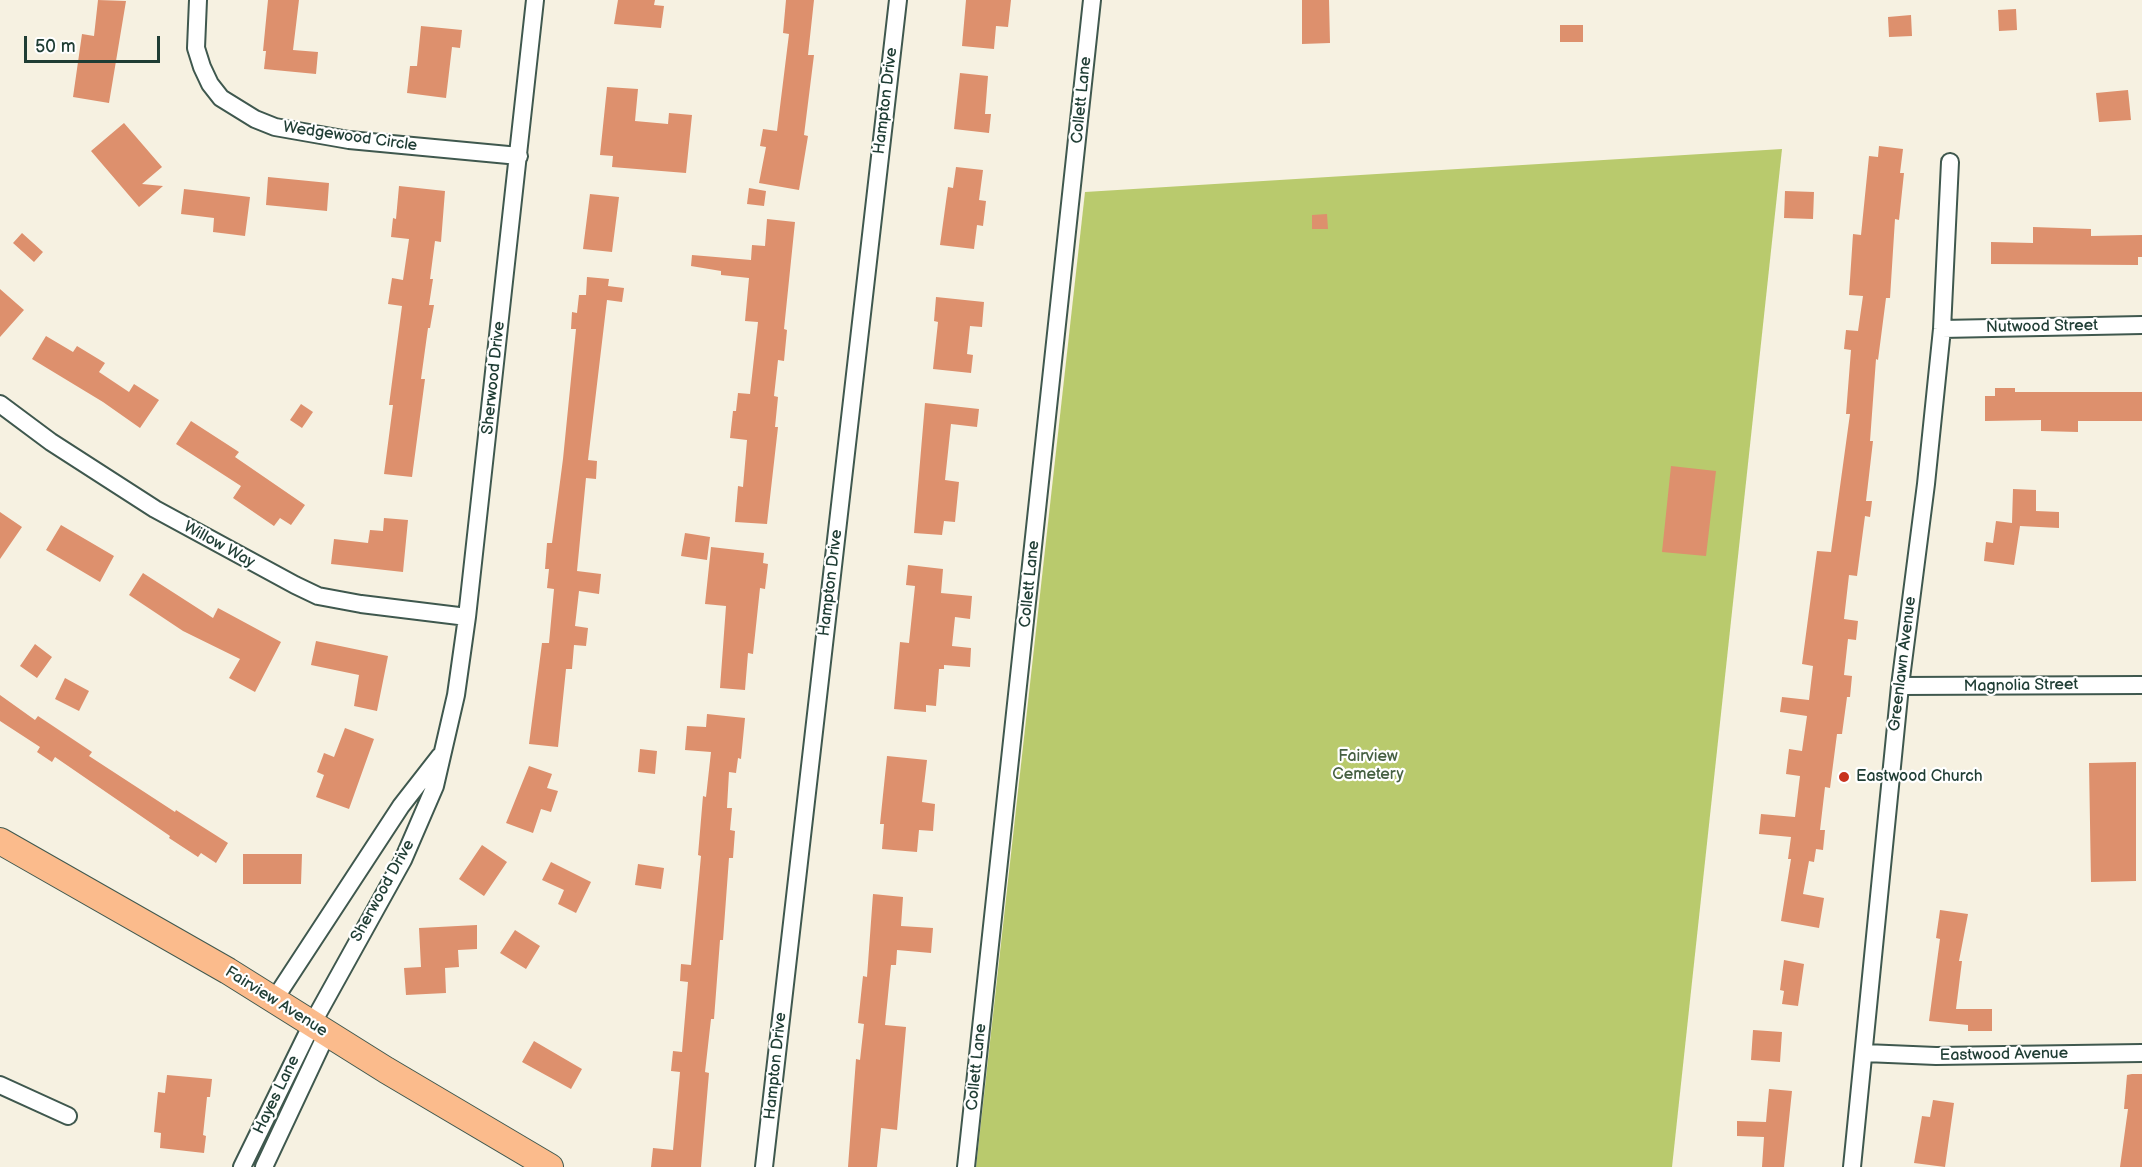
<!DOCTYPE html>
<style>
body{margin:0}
#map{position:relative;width:2142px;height:1167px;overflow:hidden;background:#f6f1e1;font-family:"Balsamiq Sans",sans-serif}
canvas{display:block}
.scale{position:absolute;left:24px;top:36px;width:136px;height:27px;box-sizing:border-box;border:3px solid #1f3d34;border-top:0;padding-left:8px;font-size:18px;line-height:21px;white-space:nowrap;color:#1f3d34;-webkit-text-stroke:4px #fff;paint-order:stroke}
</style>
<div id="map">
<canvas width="2142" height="1167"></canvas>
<div class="scale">50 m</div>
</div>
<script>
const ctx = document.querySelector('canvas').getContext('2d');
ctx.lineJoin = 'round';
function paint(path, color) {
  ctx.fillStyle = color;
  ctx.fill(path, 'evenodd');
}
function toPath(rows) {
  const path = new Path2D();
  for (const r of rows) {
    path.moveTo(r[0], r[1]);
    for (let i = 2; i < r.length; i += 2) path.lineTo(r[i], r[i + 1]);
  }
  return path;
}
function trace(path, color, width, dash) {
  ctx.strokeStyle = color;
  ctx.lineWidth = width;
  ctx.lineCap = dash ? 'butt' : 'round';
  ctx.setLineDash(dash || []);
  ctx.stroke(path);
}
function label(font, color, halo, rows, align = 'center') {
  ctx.font = font + ' "Balsamiq Sans",sans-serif';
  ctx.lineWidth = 4.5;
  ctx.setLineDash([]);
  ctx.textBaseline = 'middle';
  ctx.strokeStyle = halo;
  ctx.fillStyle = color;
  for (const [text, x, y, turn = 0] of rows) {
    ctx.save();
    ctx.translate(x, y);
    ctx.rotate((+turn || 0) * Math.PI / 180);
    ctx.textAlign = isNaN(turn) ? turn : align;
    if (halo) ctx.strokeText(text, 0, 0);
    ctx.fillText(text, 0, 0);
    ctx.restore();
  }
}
paint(toPath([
 [1782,149,1672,1167,976,1167,1085,192]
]), '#b9ca6d');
paint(toPath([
 [98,0,126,1,109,103,73,97,82,34,94,36],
 [268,0,299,0,293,50,318,52,316,74,264,69,266,51,263,51],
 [618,0,655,0,654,5,664,6,661,28,614,24],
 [786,0,814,0,808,55,814,55,804,135,808,136,799,190,759,183,766,147,760,146,763,129,777,131,789,34,783,33],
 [966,0,1011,0,1008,27,996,26,994,49,962,46],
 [1302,0,1329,0,1330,43,1302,44],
 [2016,9,2017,30,1999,31,1998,10],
 [1911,15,1912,36,1889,37,1888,17],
 [1560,25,1583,25,1583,42,1560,42],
 [421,26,462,30,460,48,452,47,446,98,407,93,410,66,417,66],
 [960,73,988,76,985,114,991,114,989,133,954,129],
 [607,87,638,89,635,121,668,124,669,113,692,115,686,173,612,167,613,156,600,155],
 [2128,90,2131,120,2099,122,2096,93],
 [124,123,162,167,142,184,163,186,139,207,91,151],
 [1879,146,1903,149,1900,173,1904,173,1899,220,1895,219,1890,298,1886,298,1878,360,1876,359,1870,441,1873,441,1866,501,1872,501,1870,517,1865,516,1857,576,1849,575,1844,619,1858,621,1856,640,1848,639,1844,675,1852,676,1850,697,1847,697,1842,734,1837,734,1830,788,1825,787,1820,830,1825,830,1823,850,1816,849,1814,862,1809,861,1803,894,1824,898,1819,928,1781,921,1791,859,1788,859,1791,837,1759,834,1761,814,1795,817,1800,776,1786,774,1789,749,1802,751,1807,716,1780,712,1782,697,1809,700,1813,666,1802,664,1817,551,1831,552,1850,414,1846,414,1851,350,1844,349,1846,330,1858,331,1863,296,1849,295,1853,234,1861,235,1869,156,1878,157],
 [956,167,983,170,979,200,986,201,983,226,977,225,974,249,940,245,948,187,953,188],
 [268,177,329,183,327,211,266,205],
 [399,186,445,191,441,242,435,241,430,279,433,279,429,305,434,305,430,328,428,328,421,379,425,379,412,477,384,474,393,405,389,405,402,306,388,304,392,278,403,280,409,239,391,237,393,218,396,219],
 [749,188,766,191,764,206,747,204],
 [184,189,250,197,245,236,213,232,214,218,181,214],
 [1785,191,1814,192,1813,219,1784,218],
 [590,194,619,197,612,252,583,249],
 [1327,214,1328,229,1312,229,1312,215],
 [767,219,795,222,784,329,787,330,784,361,778,360,774,396,778,397,775,427,778,427,767,524,735,522,738,486,743,487,747,440,730,438,733,411,736,411,738,393,750,394,758,322,745,321,749,278,721,275,721,271,691,266,692,255,751,260,752,245,765,246],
 [2033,227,2091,229,2091,236,2142,235,2142,257,2138,257,2138,265,1991,264,1991,242,2033,243],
 [22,233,43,252,34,262,13,243],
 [587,277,609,279,608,286,624,288,622,302,607,300,588,460,597,461,596,479,586,478,577,571,601,574,599,594,579,591,575,626,588,628,586,646,574,645,572,669,566,669,558,747,529,744,542,643,549,643,554,589,547,588,549,569,545,569,547,543,552,543,563,459,576,329,571,329,572,312,577,313,579,295,586,295],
 [0,289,24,310,0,337],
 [936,297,984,302,982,327,970,326,967,354,973,355,971,373,933,369,938,322,934,321],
 [46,336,73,352,77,346,105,363,99,372,129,392,134,384,159,400,140,428,103,402,32,359],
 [1995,388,2015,388,2015,392,2142,392,2142,421,2078,421,2078,432,2041,431,2041,420,1985,421,1985,396,1995,396],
 [925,403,979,409,977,427,951,424,945,480,959,482,955,522,944,521,942,535,914,533],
 [301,404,313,412,302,428,290,420],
 [191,421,239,452,235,457,305,505,291,525,280,518,274,526,233,498,241,486,176,444],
 [1671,466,1716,471,1706,556,1662,552],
 [2013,489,2036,490,2036,511,2059,512,2059,528,2020,526,2014,565,1984,561,1986,542,1993,543,1996,521,2012,523],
 [0,512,22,527,0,559],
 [384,518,408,520,403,572,331,564,334,539,368,543,370,530,383,531],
 [61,525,114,556,100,582,46,550],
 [685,533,710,537,707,560,681,556],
 [711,547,764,553,763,563,768,564,765,589,760,588,753,654,748,653,745,690,720,688,726,606,705,604],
 [908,565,943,569,941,593,972,596,970,619,955,617,952,646,971,648,970,667,944,665,944,669,939,669,936,706,926,705,926,712,894,709,900,642,909,643,915,586,906,585],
 [143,573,213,618,218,608,281,642,255,692,229,678,240,659,183,631,129,595],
 [316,641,388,656,377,711,354,706,359,675,311,665],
 [35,644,52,657,37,678,20,666],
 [65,678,89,691,79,711,55,699],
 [0,695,35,720,38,716,92,752,89,756,175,812,176,810,228,843,216,863,201,853,198,857,169,838,170,836,55,757,52,762,37,752,40,747,0,721],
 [707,714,745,718,741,759,738,758,736,773,729,772,727,808,732,808,730,830,735,831,733,858,729,858,723,940,720,940,714,1019,711,1019,705,1072,709,1073,701,1167,651,1167,653,1148,673,1150,680,1072,671,1071,673,1051,682,1052,688,982,680,981,681,964,691,965,701,856,698,855,703,796,706,797,711,752,685,750,687,726,706,727],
 [345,728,374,739,349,809,316,797,324,775,317,772,324,753,334,757],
 [640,749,657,751,655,774,638,772],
 [887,756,927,760,922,802,935,804,933,831,919,830,917,852,882,849,884,824,880,824],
 [2136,762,2136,881,2091,882,2089,763],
 [529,766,552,774,547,788,558,791,551,812,541,809,533,833,506,823],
 [482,845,507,862,484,896,459,879],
 [243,854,302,854,301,884,243,884],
 [551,862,591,882,576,913,558,904,564,890,542,880],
 [638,864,664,868,661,889,635,885],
 [873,894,903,897,901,926,933,928,931,953,897,950,896,965,891,965,885,1025,906,1027,897,1130,881,1128,877,1167,848,1167,856,1059,860,1060,864,1024,858,1023,863,976,867,977],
 [1940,910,1968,914,1959,961,1962,961,1956,1009,1992,1009,1992,1031,1968,1031,1968,1025,1929,1021,1940,939,1936,938],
 [477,925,477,949,458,950,459,967,445,968,446,993,406,995,404,968,421,967,419,928],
 [515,930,540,946,526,969,500,953],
 [1784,960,1804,964,1798,1006,1782,1004,1784,991,1780,990],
 [1753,1030,1782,1032,1780,1062,1751,1060],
 [534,1041,582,1069,571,1089,522,1062],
 [2132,1074,2142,1074,2142,1167,2120,1167,2128,1109,2124,1109,2127,1075],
 [167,1075,212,1079,210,1097,207,1097,203,1135,206,1136,204,1153,160,1148,161,1133,154,1132,158,1092,165,1093],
 [1769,1089,1792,1091,1784,1167,1762,1167,1764,1137,1737,1136,1737,1121,1766,1122],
 [1933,1100,1954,1103,1945,1167,1914,1163,1922,1116,1930,1117]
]), '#dd906d');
const street = toPath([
 [198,0,196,48,202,67,210,84,221,98,255,119,275,127,349,140,519,156],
 [1942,329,2142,325],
 [0,404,51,442,155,509,295,585,318,596,361,604,467,617],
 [1900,686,2142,685],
 [274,1000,401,806,440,756],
 [1865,1053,1936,1056,2142,1053],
 [0,1085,68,1116],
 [242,1167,312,1024,403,860,435,786,456,695,467,617,535,0],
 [264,1167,327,1033],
 [764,1167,898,0],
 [966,1167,1092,0],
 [1852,1167,1900,686,1926,484,1942,329,1950,162]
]);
const primary = toPath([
 [0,841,228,971,386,1070,550,1167]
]);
trace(street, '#3f584e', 20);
trace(primary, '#3f584e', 28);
trace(street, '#fff', 16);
trace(primary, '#fbbb8c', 26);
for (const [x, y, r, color] of [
 [1844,777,6,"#c8321e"]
]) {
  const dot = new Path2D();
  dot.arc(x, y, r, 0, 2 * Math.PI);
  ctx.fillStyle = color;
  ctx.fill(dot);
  trace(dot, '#fff', 2);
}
label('16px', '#1f3d34', '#fff', [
 ["Collett Lane",1082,100,-84],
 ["Hampton Drive",886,101,-83],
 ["Wedgewood Circle",350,137,8],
 ["Nutwood Street",2042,327,-1],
 ["Sherwood Drive",494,378,-84],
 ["Willow Way",219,545,29],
 ["Hampton Drive",831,583,-83],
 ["Collett Lane",1030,584,-84],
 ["Greenlawn Avenue",1903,664,-83],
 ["Magnolia Street",2021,686,-1],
 ["Sherwood Drive",383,891,-61],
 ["Fairview Avenue",276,1002,32],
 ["Eastwood Avenue",2004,1055,-1],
 ["Hampton Drive",776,1066,-84],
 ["Collett Lane",977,1067,-84],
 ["Hayes Lane",277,1095,-64]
]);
label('16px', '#466042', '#fff', [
 ["Fairview",1368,757],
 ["Cemetery",1368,775]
]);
label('16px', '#1f3d34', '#fff', [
 ["Eastwood Church",1856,777]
], 'left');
</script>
